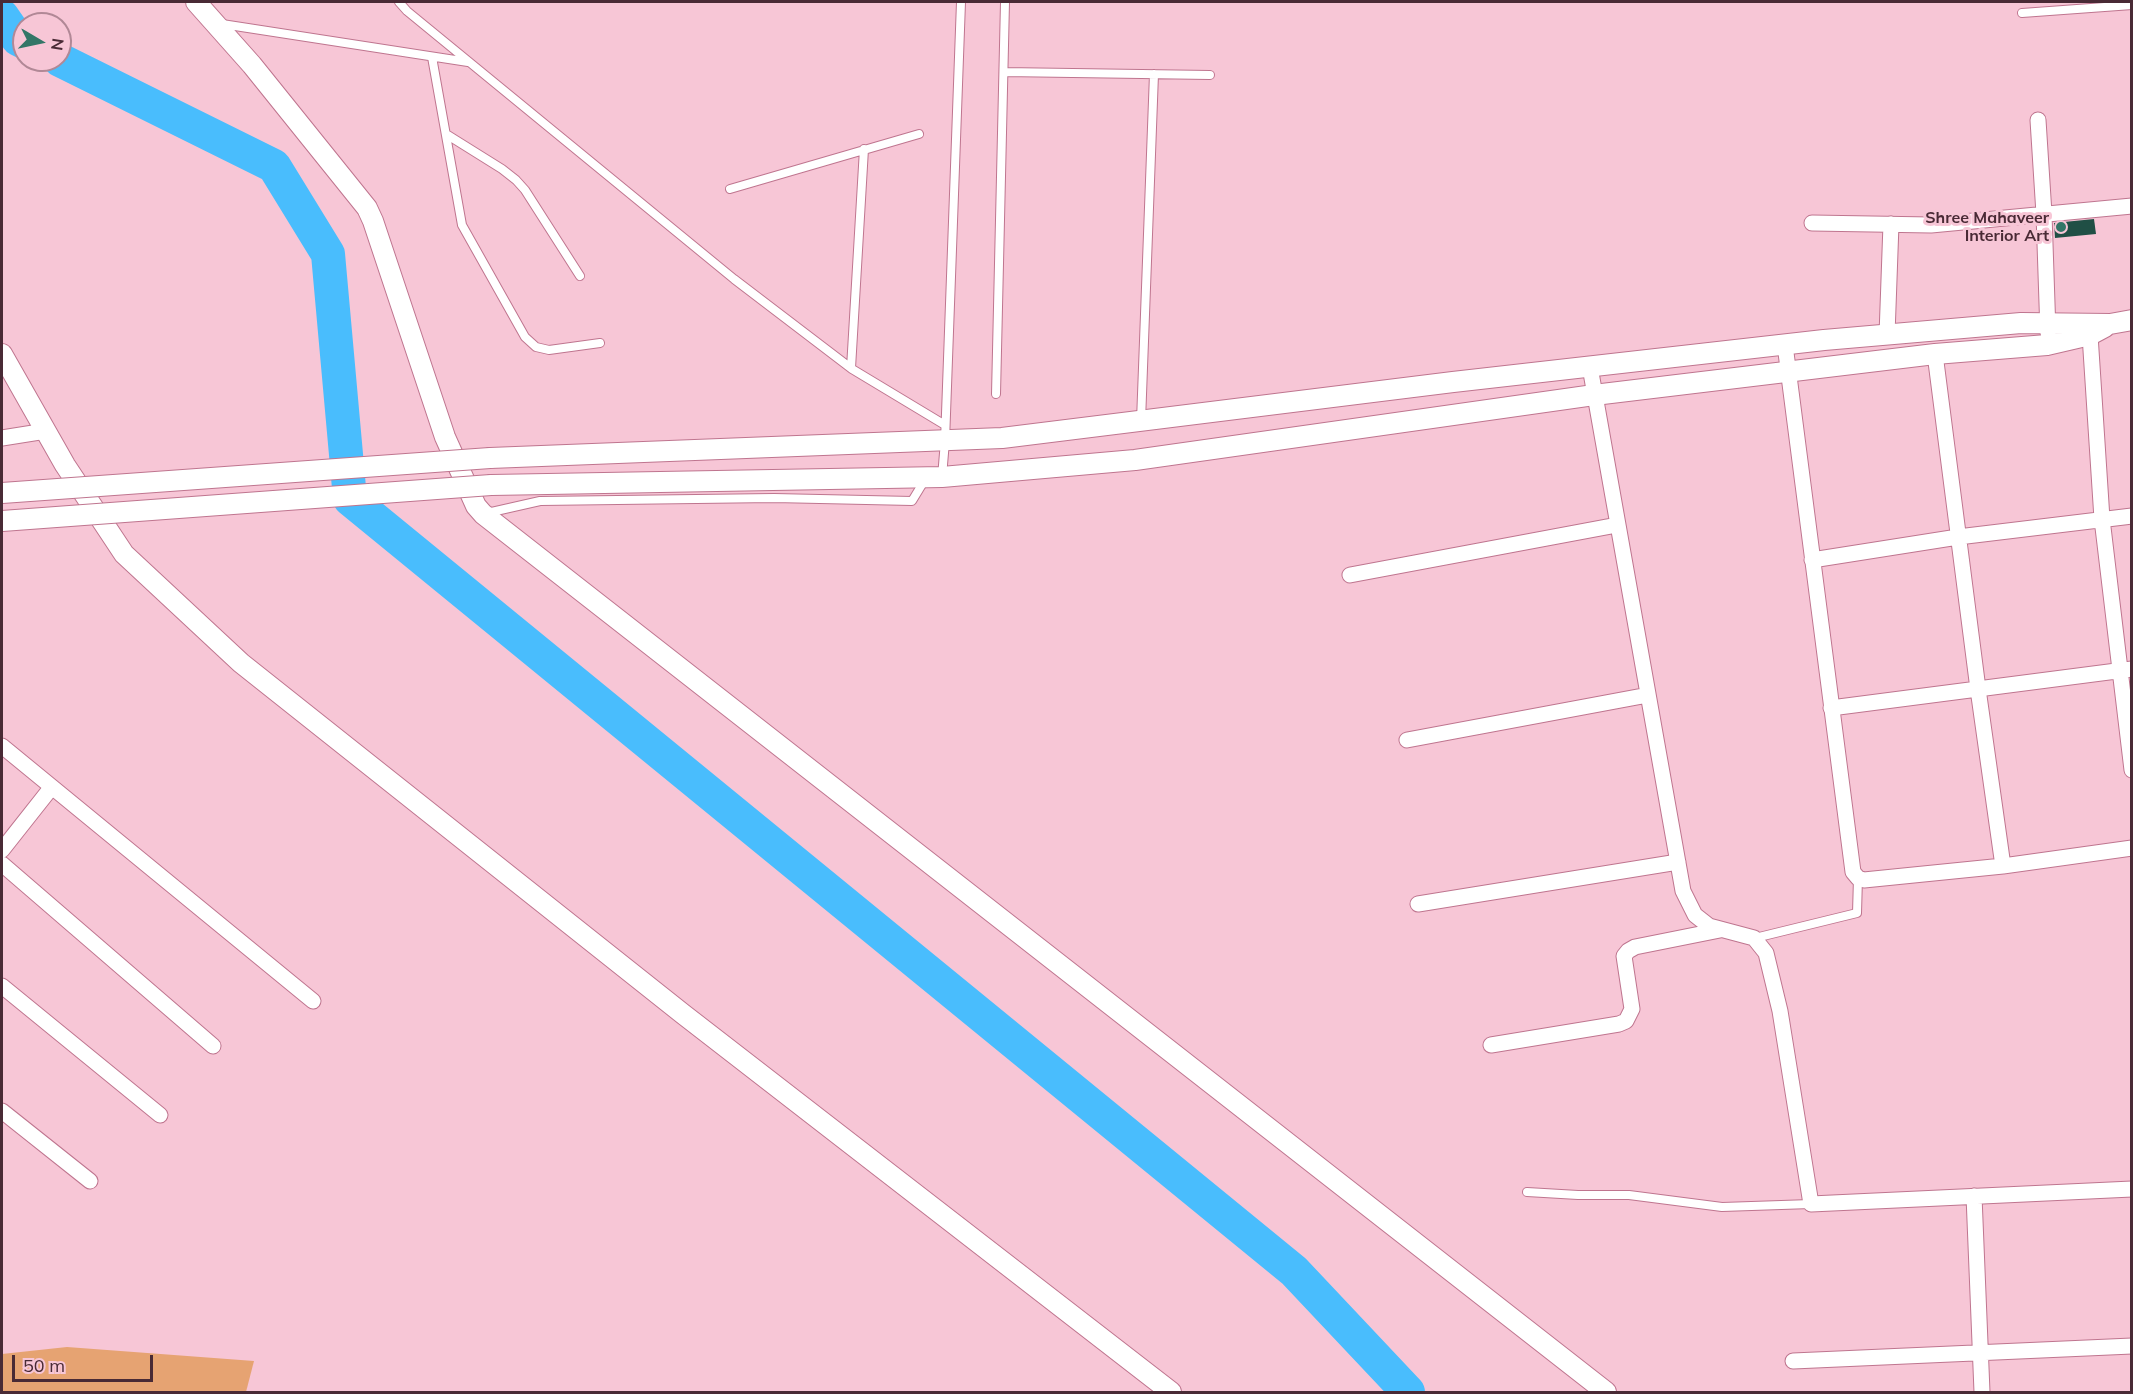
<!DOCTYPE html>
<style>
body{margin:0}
#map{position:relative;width:2133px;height:1394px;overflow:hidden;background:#f7c6d6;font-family:Mulish,sans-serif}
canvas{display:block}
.frame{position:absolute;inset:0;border:3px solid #492a35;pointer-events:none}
.north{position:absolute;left:12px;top:12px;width:60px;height:60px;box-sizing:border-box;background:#f7c6d6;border:2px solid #b18896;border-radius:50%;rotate:99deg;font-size:16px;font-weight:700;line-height:24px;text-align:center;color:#492a35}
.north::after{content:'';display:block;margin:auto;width:21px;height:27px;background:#337667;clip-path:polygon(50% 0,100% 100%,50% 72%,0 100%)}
.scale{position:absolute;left:12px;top:1355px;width:141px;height:27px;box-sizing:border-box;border:3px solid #492a35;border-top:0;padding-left:8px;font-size:18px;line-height:21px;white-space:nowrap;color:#492a35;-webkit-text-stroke:4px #f7c6d6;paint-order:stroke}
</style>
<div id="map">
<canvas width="2133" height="1394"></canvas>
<div class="frame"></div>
<div class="north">N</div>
<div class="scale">50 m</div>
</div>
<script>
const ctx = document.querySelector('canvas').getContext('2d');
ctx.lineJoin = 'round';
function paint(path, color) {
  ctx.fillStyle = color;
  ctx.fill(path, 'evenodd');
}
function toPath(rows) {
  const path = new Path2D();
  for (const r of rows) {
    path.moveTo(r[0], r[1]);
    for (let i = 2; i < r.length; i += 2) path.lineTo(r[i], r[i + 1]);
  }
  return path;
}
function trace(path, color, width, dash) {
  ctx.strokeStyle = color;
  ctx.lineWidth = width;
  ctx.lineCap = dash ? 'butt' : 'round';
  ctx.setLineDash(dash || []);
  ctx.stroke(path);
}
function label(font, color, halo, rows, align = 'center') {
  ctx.font = font + ' Mulish,sans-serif';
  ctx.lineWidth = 6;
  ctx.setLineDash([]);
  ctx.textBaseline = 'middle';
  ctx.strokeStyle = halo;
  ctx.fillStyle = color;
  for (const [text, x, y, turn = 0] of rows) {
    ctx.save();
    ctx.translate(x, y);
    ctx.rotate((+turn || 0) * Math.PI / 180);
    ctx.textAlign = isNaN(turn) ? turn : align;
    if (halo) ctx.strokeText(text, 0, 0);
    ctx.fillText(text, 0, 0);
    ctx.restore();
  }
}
paint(toPath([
 [67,1347,254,1361,246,1392,2,1392,2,1354]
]), '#e6a372');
trace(toPath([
 [2,16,18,39,24,42],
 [60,60,274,166,328,254,350,499,1294,1271,1408,1392]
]), '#49bdfd', 34);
paint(toPath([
 [2094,219,2096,234,2055,238,2054,223]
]), '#204f45');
const service = toPath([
 [399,2,407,11,734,279,852,369,945,425],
 [2022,13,2132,5],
 [222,24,468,62],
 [432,57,462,225,525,337,536,347,549,350,600,343],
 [1004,72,1210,75],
 [446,134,502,169,516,180,525,190,580,276],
 [730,189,919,134],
 [851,368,864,149],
 [996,394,1005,2],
 [1141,421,1154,74],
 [942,477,945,441,961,2],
 [487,513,540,501,774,498,912,501,926,478],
 [1755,938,1857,913,1858,878],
 [1527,1192,1578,1195,1629,1195,1722,1207,1811,1204]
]);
const minor = toPath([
 [2038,120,2044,214,2048,333],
 [1812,223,1931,225,2132,206],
 [1887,335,1891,224],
 [2090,335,2102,519,2132,770],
 [1785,345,1853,872,1858,878,1864,880,2003,866,2132,848],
 [1935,354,1978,689,2003,866],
 [1590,367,1683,891,1695,915,1709,926,1754,938,1766,953,1780,1011,1811,1204,2132,1189],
 [2,438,46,431],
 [1812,560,1958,537,2132,516],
 [1350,575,1617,525],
 [1831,708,2132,669],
 [1407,740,1648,695],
 [2,746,313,1001],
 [2,850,51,788],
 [2,864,213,1046],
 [1418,904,1678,862],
 [2,986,160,1115],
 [1491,1045,1619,1024,1626,1021,1632,1009,1624,956,1628,951,1635,947,1720,930],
 [2,1111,90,1181],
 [1974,1196,1982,1392],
 [1793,1361,2132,1346]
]);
const tertiary = toPath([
 [196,2,252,65,367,208,373,221,445,437,476,506,483,514,1606,1392],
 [2,354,65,465,124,554,241,663,683,1014,1171,1392],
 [490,458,1002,438,1453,382,1824,340,2021,323,2110,324,2132,320],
 [491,485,942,477,1135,460,1594,395,1935,354,2047,345,2090,335,2105,327]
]);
trace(service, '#bf758f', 10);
trace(minor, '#bf758f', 17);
trace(tertiary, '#bf758f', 22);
trace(service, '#fff', 8);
trace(minor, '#fff', 15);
trace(tertiary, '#fff', 20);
const tertiaryBridge = toPath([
 [2,493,490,458],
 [2,521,491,485]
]);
trace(tertiaryBridge, '#bf758f', 22, []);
trace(tertiaryBridge, '#fff', 20);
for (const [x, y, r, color] of [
 [2061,227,6,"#337667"]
]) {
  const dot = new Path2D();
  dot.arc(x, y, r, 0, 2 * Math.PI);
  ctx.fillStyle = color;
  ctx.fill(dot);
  trace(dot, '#f7c6d6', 2);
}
label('bold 16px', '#492a35', '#f7c6d6', [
 ["Shree Mahaveer",2049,218],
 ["Interior Art",2049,236]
], 'right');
</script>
